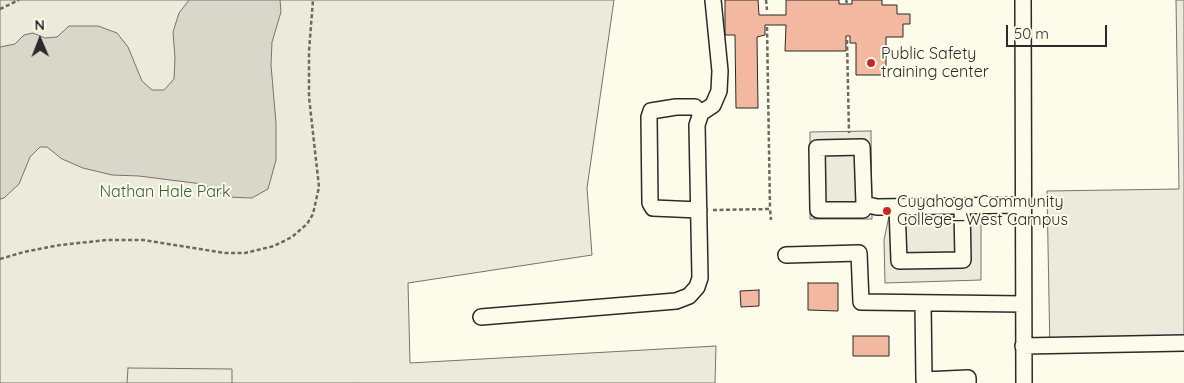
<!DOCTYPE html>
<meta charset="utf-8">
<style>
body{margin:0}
#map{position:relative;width:1184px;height:383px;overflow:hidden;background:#fdfbea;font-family:Quicksand,sans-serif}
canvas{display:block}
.north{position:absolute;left:15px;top:15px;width:50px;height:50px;-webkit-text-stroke:4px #fdfbea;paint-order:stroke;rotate:359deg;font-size:14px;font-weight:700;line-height:20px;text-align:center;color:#2b2b2b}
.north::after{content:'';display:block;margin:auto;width:18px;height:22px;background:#2b2b2b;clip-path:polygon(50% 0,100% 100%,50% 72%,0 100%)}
.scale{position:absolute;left:1006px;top:25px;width:101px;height:22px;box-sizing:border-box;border:2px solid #2b2b2b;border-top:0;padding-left:6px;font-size:15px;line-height:18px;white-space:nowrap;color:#2b2b2b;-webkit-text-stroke:4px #fdfbea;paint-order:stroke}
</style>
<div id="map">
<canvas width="1184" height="383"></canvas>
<div class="north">N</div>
<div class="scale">50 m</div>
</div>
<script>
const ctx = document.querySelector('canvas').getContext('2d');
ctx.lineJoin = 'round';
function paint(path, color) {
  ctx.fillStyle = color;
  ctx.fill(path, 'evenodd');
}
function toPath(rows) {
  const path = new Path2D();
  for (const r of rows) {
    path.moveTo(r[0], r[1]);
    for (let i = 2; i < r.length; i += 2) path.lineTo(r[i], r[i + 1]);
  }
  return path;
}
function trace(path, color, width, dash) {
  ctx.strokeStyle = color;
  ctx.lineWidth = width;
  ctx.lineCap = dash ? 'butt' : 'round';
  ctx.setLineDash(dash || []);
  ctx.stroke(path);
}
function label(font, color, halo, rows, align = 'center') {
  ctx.font = font + ' Quicksand,sans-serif';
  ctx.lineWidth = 4;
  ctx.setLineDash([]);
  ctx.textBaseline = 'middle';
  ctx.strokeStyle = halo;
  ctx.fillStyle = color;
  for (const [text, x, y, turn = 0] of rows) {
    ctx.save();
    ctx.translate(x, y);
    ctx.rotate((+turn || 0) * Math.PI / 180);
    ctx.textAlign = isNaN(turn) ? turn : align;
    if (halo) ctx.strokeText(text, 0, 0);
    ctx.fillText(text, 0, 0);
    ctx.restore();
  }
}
const green = toPath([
 [0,0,614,0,587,188,592,255,408,283,410,363,716,346,715,383,0,383,0,0]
]);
paint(green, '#ecebdb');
trace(green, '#74746e', 1);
const parking = toPath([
 [1176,0,1184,0,1184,351,1050,353,1047,191,1179,189,1176,0],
 [871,131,872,219,810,219,810,132,871,131],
 [889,216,981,217,981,280,885,283,884,240,889,216],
 [128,368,232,369,232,383,127,383,128,368]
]);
paint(parking, '#eceadb');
trace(parking, '#74746e', 1);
const water = toPath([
 [189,0,280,0,281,12,272,42,271,65,276,123,276,160,268,189,252,198,228,197,202,184,139,176,112,175,83,168,62,159,47,147,40,147,30,157,19,184,4,198,0,199,0,47,15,44,24,35,33,33,45,38,57,37,69,26,98,26,117,33,128,47,142,81,152,90,164,90,174,79,175,58,173,32,179,13,189,0]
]);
paint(water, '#d8d7c9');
trace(water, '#74746e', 1);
const building = toPath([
 [725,0,758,0,759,15,786,15,786,0,839,0,839,4,852,4,852,0,882,0,882,5,897,5,897,14,910,14,910,24,903,24,903,37,886,37,886,75,856,75,856,43,850,43,850,36,846,36,846,51,785,51,786,25,765,25,765,35,757,37,758,108,736,108,735,35,725,35,725,0],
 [808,283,838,283,838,311,808,310,808,283],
 [759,290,759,306,741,307,740,291,759,290],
 [853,336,889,336,889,356,853,356,853,336]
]);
paint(building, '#f2b8a0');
trace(building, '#2b2b2b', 1);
const minor = toPath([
 [1023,0,1024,383],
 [864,204,863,210,818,210,817,148,862,147,864,204,877,207,1023,205],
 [897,207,899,261,963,260,962,206],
 [699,210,653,208,650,203,649,117,651,111,676,107,695,107,701,113],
 [786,255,859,253,861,302,1023,304],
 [923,303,924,380,968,378,968,383],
 [481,317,676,301,689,296,697,287,700,278,697,125,701,113,713,105,719,91,720,71,713,0],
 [1023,346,1184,343]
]);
trace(minor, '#2b2b2b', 18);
trace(toPath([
 [766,0,767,10],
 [846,0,847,3],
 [0,9,19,0],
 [767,27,770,209],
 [847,40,849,133],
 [713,210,770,209,771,220],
 [0,259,24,252,60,245,107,240,143,240,225,253,245,253,274,246,292,237,307,224,313,214,319,187,309,97,309,51,313,0]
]), '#6a6964', 2.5, [4, 2.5]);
trace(minor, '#fdfbea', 15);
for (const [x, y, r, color] of [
 [871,63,5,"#c62828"],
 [887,211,5,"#c62828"]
]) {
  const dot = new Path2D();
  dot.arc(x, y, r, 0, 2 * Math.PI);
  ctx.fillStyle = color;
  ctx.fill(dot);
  trace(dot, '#fdfbea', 2);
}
label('16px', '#2b2b2b', '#fdfbea', [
 ["Public Safety",881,54],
 ["training center",881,72],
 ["Cuyahoga Community",897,202],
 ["College—West Campus",897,220]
], 'left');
label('16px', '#34623c', '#fdfbea', [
 ["Nathan Hale Park",165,192]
]);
</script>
